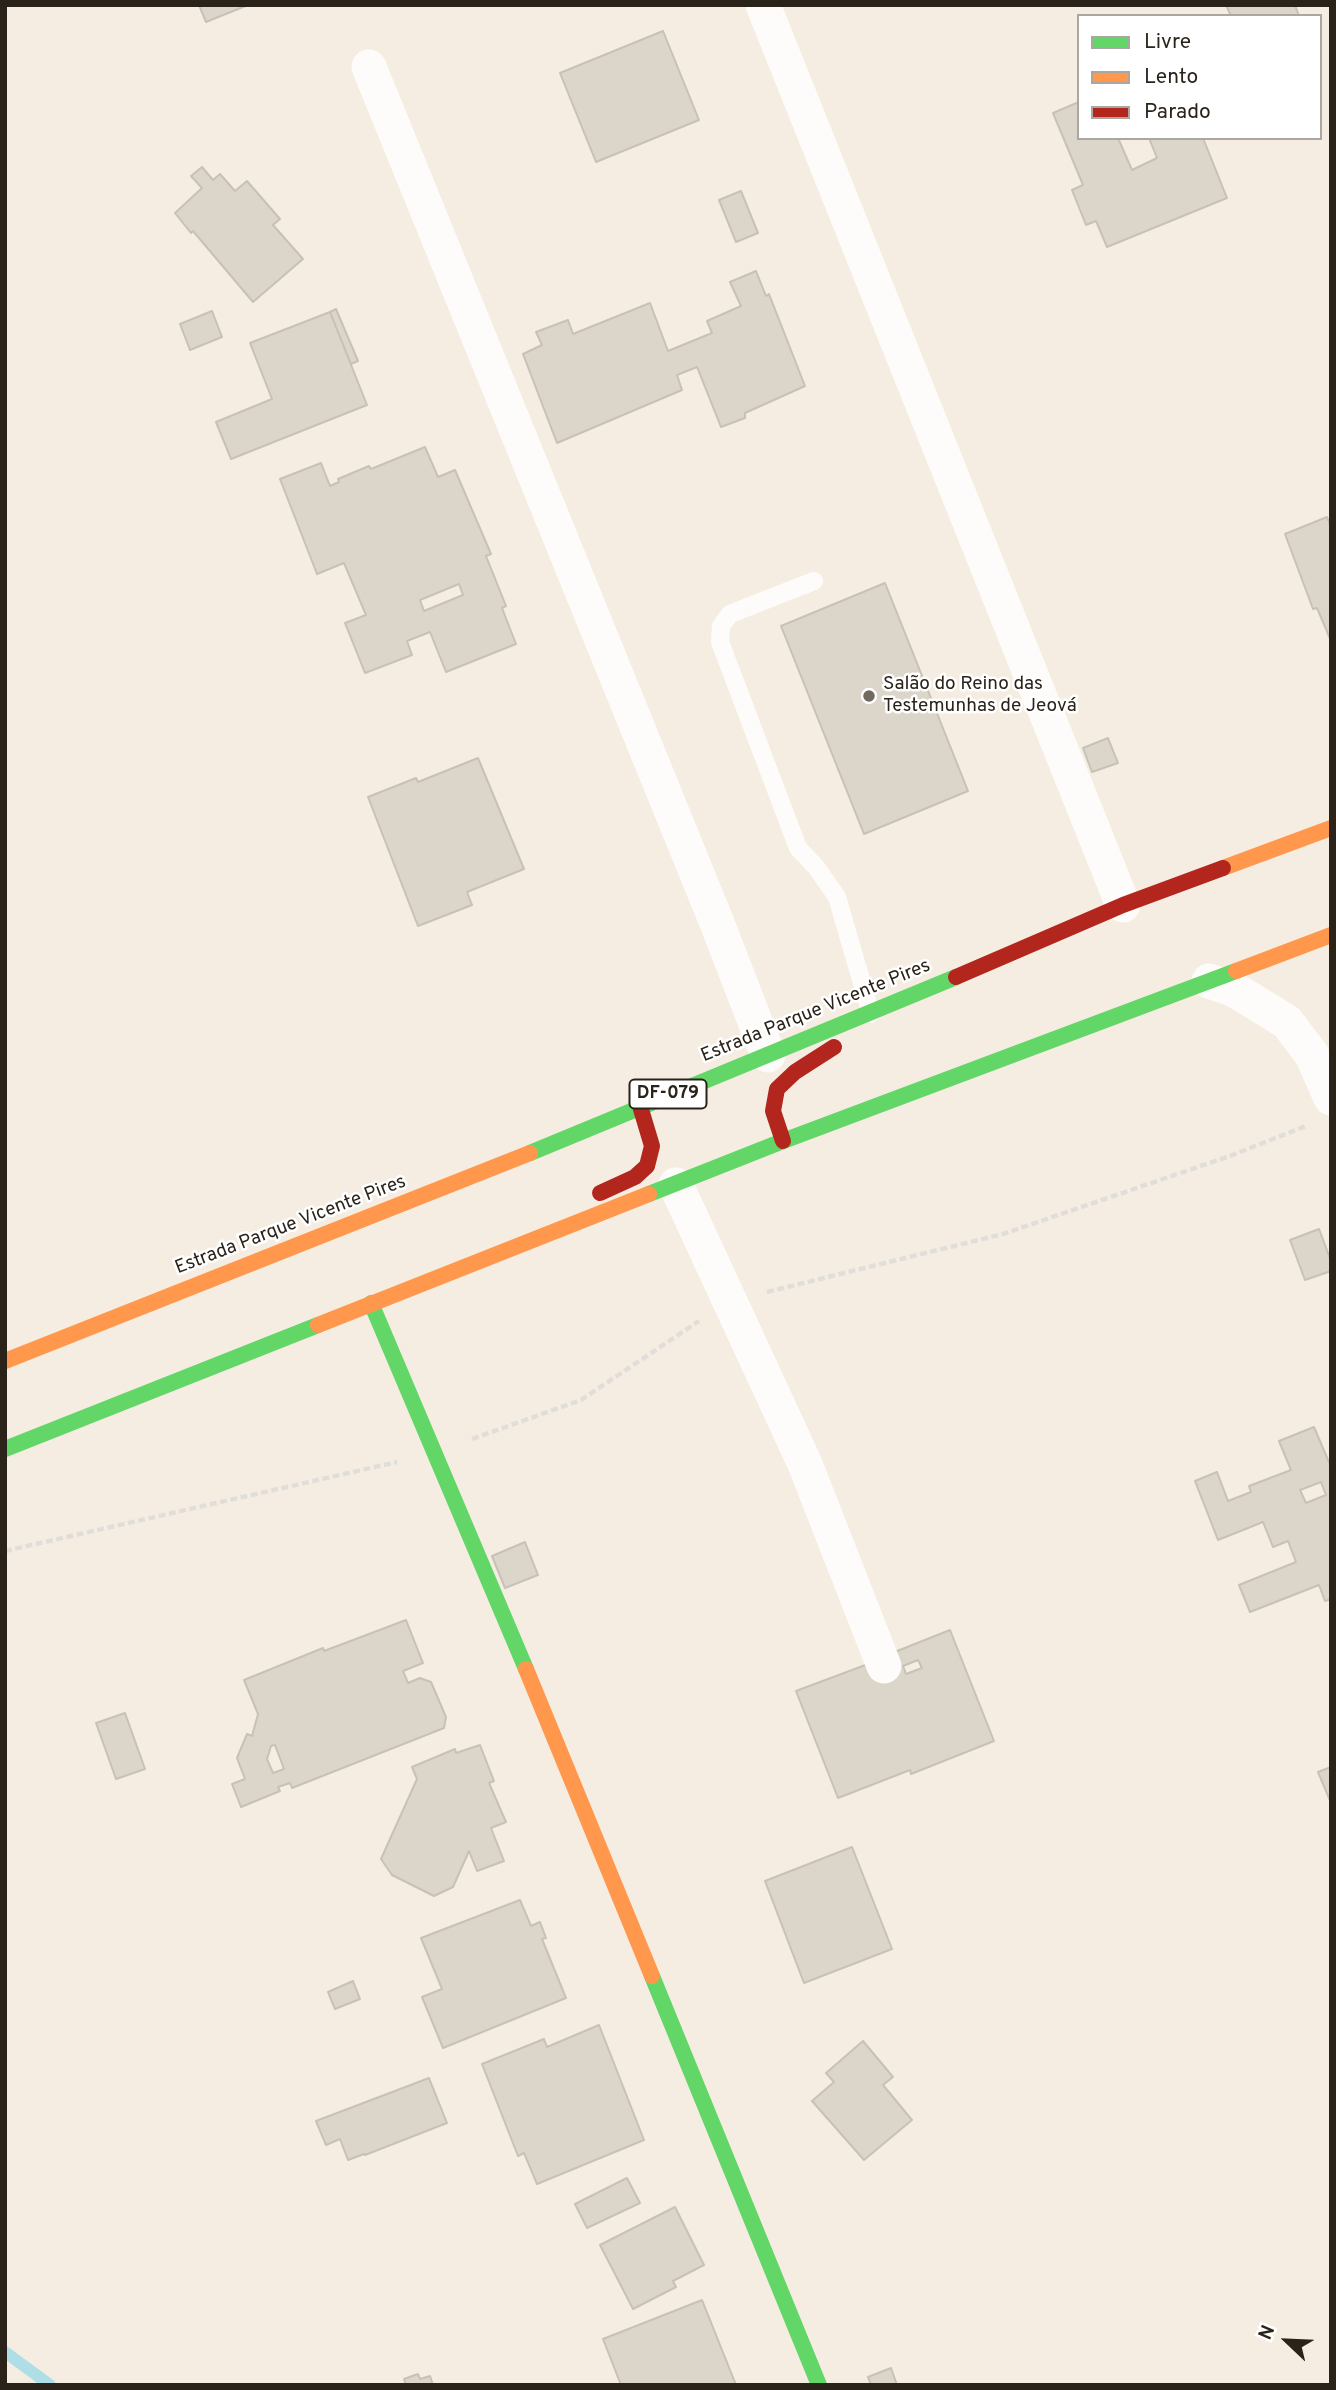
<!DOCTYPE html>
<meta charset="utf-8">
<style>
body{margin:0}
#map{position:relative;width:1336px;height:2390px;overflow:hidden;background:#f5ede1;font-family:Overpass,sans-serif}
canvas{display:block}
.frame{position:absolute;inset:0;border:7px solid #2a231a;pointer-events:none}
.legend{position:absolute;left:1077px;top:14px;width:245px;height:126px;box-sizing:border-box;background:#fff;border:2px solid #aaa7a3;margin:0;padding:9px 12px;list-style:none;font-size:21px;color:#2a231a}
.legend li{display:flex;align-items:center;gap:14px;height:35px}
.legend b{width:35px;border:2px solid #aaa7a3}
.north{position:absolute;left:1252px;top:2306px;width:70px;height:70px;-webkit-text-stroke:5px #fff;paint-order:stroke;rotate:293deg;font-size:19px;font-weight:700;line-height:28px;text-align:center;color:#2a231a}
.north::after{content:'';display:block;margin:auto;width:24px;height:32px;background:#2a231a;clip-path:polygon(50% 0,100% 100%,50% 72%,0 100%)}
</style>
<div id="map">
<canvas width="1336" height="2390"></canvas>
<div class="frame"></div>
<ul class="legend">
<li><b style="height:9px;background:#63d668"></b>Livre</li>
<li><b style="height:9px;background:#ff974d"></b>Lento</li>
<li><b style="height:9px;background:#b3261e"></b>Parado</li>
</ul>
<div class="north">N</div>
</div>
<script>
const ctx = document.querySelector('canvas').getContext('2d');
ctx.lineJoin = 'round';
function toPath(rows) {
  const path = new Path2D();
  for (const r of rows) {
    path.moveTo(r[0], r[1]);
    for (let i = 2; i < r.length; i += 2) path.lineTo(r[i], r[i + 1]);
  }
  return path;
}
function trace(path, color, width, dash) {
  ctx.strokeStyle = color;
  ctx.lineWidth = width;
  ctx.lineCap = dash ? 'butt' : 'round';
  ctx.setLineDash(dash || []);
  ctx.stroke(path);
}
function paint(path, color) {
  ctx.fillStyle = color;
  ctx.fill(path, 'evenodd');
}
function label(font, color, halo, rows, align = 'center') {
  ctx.font = font + ' Overpass,sans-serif';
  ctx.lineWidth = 5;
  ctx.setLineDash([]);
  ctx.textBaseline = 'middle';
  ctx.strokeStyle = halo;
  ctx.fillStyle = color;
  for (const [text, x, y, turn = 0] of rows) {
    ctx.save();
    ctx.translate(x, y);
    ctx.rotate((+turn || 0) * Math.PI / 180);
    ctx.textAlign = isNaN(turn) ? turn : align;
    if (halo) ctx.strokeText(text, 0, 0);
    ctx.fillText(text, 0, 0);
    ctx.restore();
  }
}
trace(toPath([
 [5,2352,50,2385]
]), '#aedfe6', 12);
const building = toPath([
 [199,5,248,5,206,22,199,5],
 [1226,5,1295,5,1299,16,1231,16,1226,5],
 [663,31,699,120,596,162,560,73,663,31],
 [1079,102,1079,138,1118,138,1132,170,1157,158,1149,138,1203,138,1227,198,1107,247,1096,221,1086,225,1072,190,1083,185,1053,113,1079,102],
 [202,167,213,180,220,174,235,191,247,181,280,219,273,225,303,259,253,302,193,231,191,233,175,213,202,188,191,176,202,167],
 [741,191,758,233,736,242,719,200,741,191],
 [756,271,766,296,769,294,805,386,745,413,745,418,721,427,697,367,677,375,682,390,557,443,523,354,542,345,536,332,568,320,573,334,650,303,668,351,712,333,707,321,741,306,730,282,756,271],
 [336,309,358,361,351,364,330,312,336,309],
 [212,311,222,337,190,350,180,324,212,311],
 [330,312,367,405,231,459,216,422,272,399,250,343,330,312],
 [425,447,438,477,455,470,491,554,486,556,506,606,502,608,516,644,446,672,430,632,407,641,412,655,365,673,345,623,366,615,344,563,317,574,280,479,321,463,330,486,339,482,338,479,369,466,371,469,425,447],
 [459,584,463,595,424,611,420,600,459,584],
 [1327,517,1331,527,1331,641,1317,608,1313,609,1285,534,1327,517],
 [885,583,968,791,864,834,781,626,885,583],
 [1108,738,1118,763,1092,772,1083,748,1108,738],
 [478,758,524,869,467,892,472,905,418,926,368,797,416,778,418,782,478,758],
 [1319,1229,1331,1261,1331,1271,1305,1280,1290,1240,1319,1229],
 [1314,1427,1331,1467,1331,1599,1325,1601,1319,1585,1250,1612,1239,1585,1296,1562,1288,1541,1273,1547,1263,1522,1218,1540,1195,1481,1217,1472,1228,1501,1251,1492,1249,1486,1291,1470,1279,1441,1314,1427],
 [1321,1482,1326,1495,1306,1503,1300,1490,1321,1482],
 [525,1542,538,1575,505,1588,492,1556,525,1542],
 [406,1620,423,1663,403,1671,408,1683,420,1678,431,1682,446,1717,444,1728,292,1788,290,1783,278,1787,280,1791,241,1807,232,1784,245,1779,237,1758,247,1734,252,1736,258,1714,244,1680,323,1648,324,1651,406,1620],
 [275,1745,284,1769,273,1773,267,1759,271,1746,275,1745],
 [950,1630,994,1741,911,1774,910,1770,838,1798,796,1691,868,1664,867,1663,950,1630],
 [918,1660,922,1668,906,1674,903,1666,918,1660],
 [125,1713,145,1769,116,1779,96,1723,125,1713],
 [480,1745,494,1781,489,1783,506,1822,491,1828,504,1861,477,1871,469,1851,453,1887,434,1896,392,1875,381,1859,417,1779,412,1767,455,1749,456,1753,480,1745],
 [1331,1767,1331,1803,1318,1772,1331,1767],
 [852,1847,892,1949,804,1983,765,1881,852,1847],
 [520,1900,531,1926,540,1922,546,1938,542,1939,566,1998,443,2048,422,1997,442,1989,421,1938,520,1900],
 [353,1981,360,1999,335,2009,328,1992,353,1981],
 [599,2025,644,2140,537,2184,524,2153,518,2156,482,2064,544,2039,547,2047,599,2025],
 [863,2041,893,2077,883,2085,912,2120,864,2160,812,2101,834,2082,826,2073,863,2041],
 [429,2078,447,2123,365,2155,364,2154,348,2160,340,2139,326,2145,316,2121,429,2078],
 [627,2178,640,2203,587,2228,575,2204,627,2178],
 [675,2207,704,2265,673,2281,676,2287,633,2309,600,2245,675,2207],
 [702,2300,736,2385,621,2385,603,2339,702,2300],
 [891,2368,897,2385,871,2385,868,2377,891,2368],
 [418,2374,420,2379,430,2376,433,2385,406,2385,404,2379,418,2374]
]);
paint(building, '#dcd5ca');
trace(building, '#c8c1b7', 2);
trace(toPath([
 [767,1292,1003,1234,1227,1157,1306,1126],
 [472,1439,581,1400,699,1321],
 [5,1551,397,1462]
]), '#e1deda', 4.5, [7, 3.5]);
trace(toPath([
 [814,581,730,614,721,626,720,642,798,848,816,867,837,897,871,1014]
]), '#fefcfa', 18);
trace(toPath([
 [763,5,1123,905],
 [369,67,717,923,768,1055],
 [1209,981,1235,990,1287,1022,1312,1055,1331,1098],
 [676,1185,805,1464,884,1666]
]), '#fefcfa', 35);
trace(toPath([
 [530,1153,956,977],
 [649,1194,783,1141,1236,971],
 [371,1303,526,1669],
 [5,1449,318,1325],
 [652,1976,819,2385]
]), '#63d668', 16);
trace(toPath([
 [1223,868,1331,828],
 [1236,971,1331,935],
 [318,1325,649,1194],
 [5,1361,530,1153],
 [526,1669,652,1976]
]), '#ff974d', 16);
trace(toPath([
 [956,977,1123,905,1223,868],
 [783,1141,773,1111,777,1089,795,1072,834,1047],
 [600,1193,635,1177,647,1166,652,1146,640,1106]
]), '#b3261e', 16);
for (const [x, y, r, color] of [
 [869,696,7,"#716a60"]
]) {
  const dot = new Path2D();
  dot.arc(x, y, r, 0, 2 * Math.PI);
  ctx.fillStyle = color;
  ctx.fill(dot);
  trace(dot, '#fff', 2.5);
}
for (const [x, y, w] of [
 [668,1094,77]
]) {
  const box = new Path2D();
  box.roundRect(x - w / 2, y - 14.5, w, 29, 5);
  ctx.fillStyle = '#fff';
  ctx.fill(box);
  trace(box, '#2a231a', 2);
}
label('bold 18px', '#2a231a', null, [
 ["DF-079",668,1094]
]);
label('19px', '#2a231a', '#fff', [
 ["Salão do Reino das",883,685],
 ["Testemunhas de Jeová",883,707]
], 'left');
label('19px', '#2a231a', '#fff', [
 ["Estrada Parque Vicente Pires",816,1012,-22],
 ["Estrada Parque Vicente Pires",291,1226,-21]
]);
</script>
